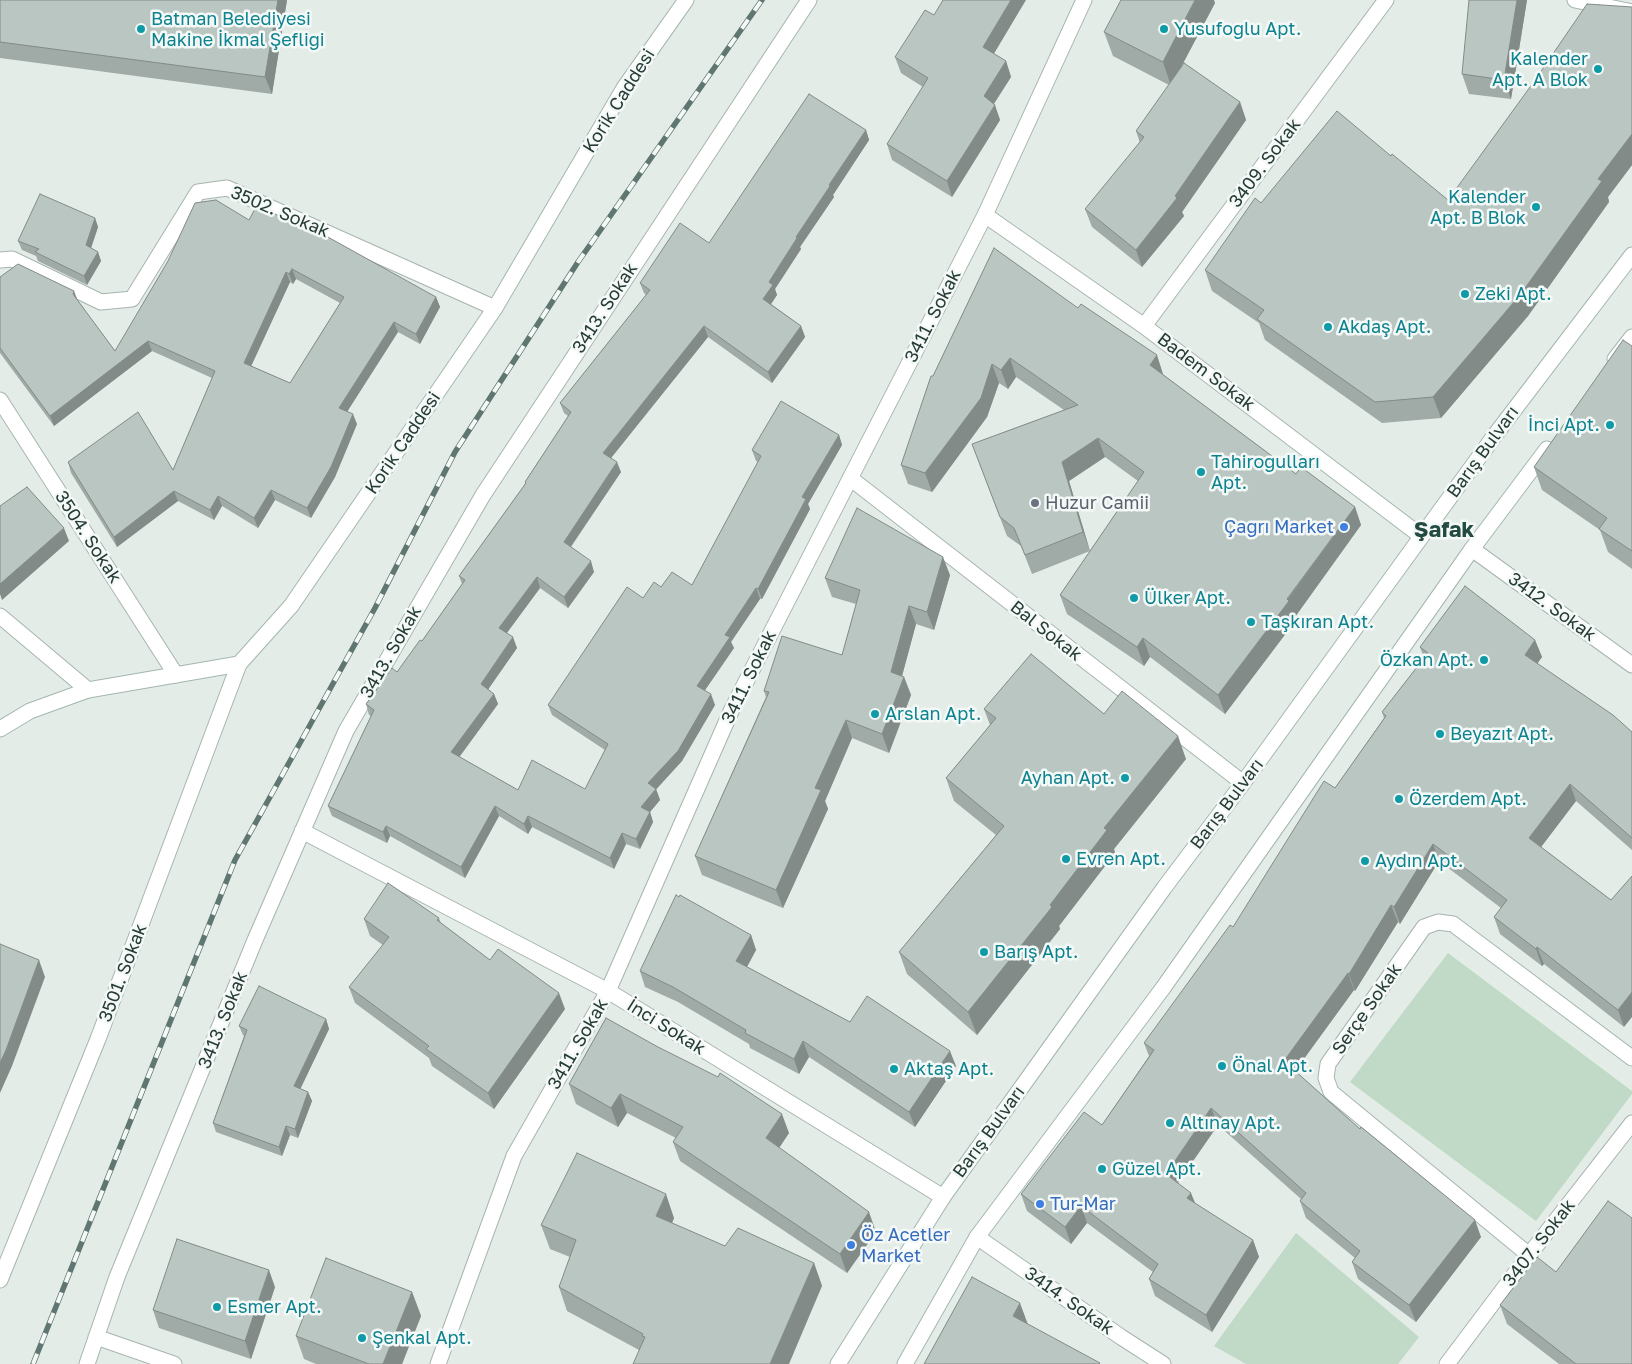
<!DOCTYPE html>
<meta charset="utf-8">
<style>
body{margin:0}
canvas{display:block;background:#e4ece8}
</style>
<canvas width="1632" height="1364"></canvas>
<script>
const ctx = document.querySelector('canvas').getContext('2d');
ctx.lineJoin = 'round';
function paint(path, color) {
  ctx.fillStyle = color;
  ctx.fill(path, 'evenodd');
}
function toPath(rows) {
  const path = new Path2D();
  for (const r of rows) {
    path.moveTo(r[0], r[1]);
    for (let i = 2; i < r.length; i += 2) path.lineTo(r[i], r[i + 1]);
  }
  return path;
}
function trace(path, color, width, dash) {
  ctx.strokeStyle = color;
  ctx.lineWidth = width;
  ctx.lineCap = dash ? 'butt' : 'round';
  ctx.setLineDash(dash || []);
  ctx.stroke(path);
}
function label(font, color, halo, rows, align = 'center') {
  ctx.font = font + ' "Golos Text",sans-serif';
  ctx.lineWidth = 5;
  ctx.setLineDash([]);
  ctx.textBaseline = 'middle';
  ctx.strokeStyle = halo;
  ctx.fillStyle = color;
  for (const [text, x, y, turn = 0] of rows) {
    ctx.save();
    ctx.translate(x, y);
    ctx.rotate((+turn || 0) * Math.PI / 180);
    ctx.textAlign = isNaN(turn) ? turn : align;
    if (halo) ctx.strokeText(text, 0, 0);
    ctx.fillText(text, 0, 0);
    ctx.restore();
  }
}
paint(toPath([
 [1448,953,1632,1091,1632,1094,1536,1221,1350,1082],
 [1296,1233,1419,1337,1398,1364,1246,1364,1214,1346]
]), '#c0dac7');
const minor = toPath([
 [1575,0,1632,12],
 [985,215,1144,326,1421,536],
 [0,260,12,259,101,302,132,299,198,192,227,188,495,308],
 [1144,326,1386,0],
 [0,400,176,675],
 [850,478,1243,783],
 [1472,549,1632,665],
 [0,616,88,690],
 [302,831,608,991,943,1197],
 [977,1237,1121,1337,1163,1364],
 [1529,1255,1331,1092,1326,1078,1328,1064,1424,927,1438,922,1453,924,1632,1058],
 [0,1280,98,1039,239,664],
 [96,1337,174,1364],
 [87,1364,117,1277,255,940,346,731,483,495,809,0],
 [438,1364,514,1156,608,991,732,709,985,215,1084,0],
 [1447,1364,1529,1255,1632,1123]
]);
const secondary = toPath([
 [1615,359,1632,337],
 [0,729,30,711,88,690,239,664,291,606,495,308,624,88,686,0],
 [838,1364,943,1197,1164,888,1243,783,1495,435,1632,255],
 [905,1364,977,1237,1163,988,1472,549,1547,449]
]);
trace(minor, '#a7b4af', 17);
trace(secondary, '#a4b6b0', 17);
trace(minor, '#fff', 15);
trace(secondary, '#fff', 15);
const rail = toPath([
 [33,1364,235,860,375,608,455,452,578,262,762,0]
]);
trace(rail, '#607771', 5.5);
trace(rail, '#f4f9f7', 4, [11]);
paint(toPath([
 [0,0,287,0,272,94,0,58],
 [1527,0,1511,99,1469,94,1462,74],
 [1215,3,1181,67,1240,102,1246,120,1182,212,1184,216,1142,267,1092,227,1085,209,1140,143,1136,131,1169,85,1113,56,1104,32],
 [1632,7,1632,165,1608,197,1609,202,1528,316,1441,418,1382,423,1265,340,1259,323,1212,291,1205,270,1391,156,1448,200],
 [994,54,1006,61,1011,77,994,104,1000,120,952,197,892,160,887,144,923,87,901,73,895,57],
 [866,130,869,140,833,195,834,197,800,247,801,249,775,289,777,295,771,304,801,326,805,337,772,383,708,337,611,458,621,472,571,547,594,572,568,608,540,588,507,633,517,648,488,689,494,694,498,704,459,757,518,790,585,789,605,750,552,715,548,705,643,598,661,587,692,585,758,462,756,461,752,450,839,435,842,445,808,504,810,509,762,599,760,599,731,642,734,648,705,690,715,705,682,761,656,789,660,800,650,812,653,822,640,849,626,844,614,869,532,827,528,834,499,816,465,878,390,836,387,843,332,816,328,806,371,716,369,715,366,704,397,672,422,641,462,584,459,576,525,484,525,482,568,416,564,413,560,403,646,295,644,293,640,283,709,243],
 [95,218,98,227,91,248,98,252,101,261,87,285,38,261,36,256,22,250,18,241],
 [249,220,436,297,440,307,420,344,398,332,347,412,357,424,335,477,311,518,275,500,258,528,222,506,214,520,178,501,117,547,71,473,68,462,173,470,212,378,152,351,54,426,0,353,0,277,78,301,115,351],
 [296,279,340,303,290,383,251,366,290,282,293,284],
 [994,248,1296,474,1355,507,1361,525,1295,617,1296,620,1225,714,1150,657,1144,666,1067,614,1060,595,1090,551,1032,574,1021,546,1007,536,972,444,1064,410,1016,377,1008,389,999,383,987,417,932,492,908,484,901,465,933,376],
 [1105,457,1138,481,1090,551,1069,481],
 [1632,346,1632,569,1608,552,1600,530,1542,490,1534,467],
 [950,575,934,630,916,624,902,676,904,677,911,695,889,753,852,738,825,801,828,809,783,908,702,875,695,856,766,697,764,691,842,655,856,604,832,597,825,578],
 [1535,640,1542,657,1537,664,1632,732,1632,850,1576,801,1541,847,1611,900,1624,1027,1544,964,1542,966,1500,934,1494,917,1501,908,1439,861,1400,924,1398,922,1355,991,1354,990,1295,1071,1481,1237,1416,1322,1358,1279,1352,1262,1355,1258,1306,1218,1300,1201,1301,1199,1218,1125,1178,1183,1195,1204,1253,1240,1259,1257,1212,1332,1155,1296,1149,1279,1153,1272,1087,1223,1071,1244,1027,1211,1021,1194,1102,1125,1149,1056,1144,1043,1233,927,1335,788,1384,718,1382,712,1424,658,1420,647],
 [984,709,1104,714,1186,759,1114,849,1115,853,1059,926,1060,929,977,1035,907,974,899,952,996,835,954,801,946,778,990,725],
 [439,918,441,923,490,960,565,1009,494,1109,432,1066,429,1058,355,1003,349,987,383,945,370,936,364,919],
 [751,935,756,950,747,967,850,1022,956,1066,915,1127,809,1057,799,1074,750,1048,749,1044,678,1002,645,987,640,971],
 [606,1018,789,1133,779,1148,876,1232,847,1273,680,1161,673,1142,676,1138,627,1113,618,1127,576,1104,569,1084],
 [326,1019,329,1029,300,1089,308,1092,312,1101,298,1138,290,1135,282,1156,216,1132,213,1123,244,1036,243,1035,239,1026],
 [674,1218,672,1223,725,1246,814,1263,822,1286,639,1350,567,1311,559,1287,570,1257,550,1249,541,1225],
 [1556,1272,1632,1364,1559,1364,1507,1324,1500,1305],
 [275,1287,251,1359,159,1328,153,1310],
 [412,1292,421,1316,402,1364,316,1364,304,1359,296,1336]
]), '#a0aaa6');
paint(toPath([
 [278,0,287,0,272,94,265,77],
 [1011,0,1026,0,989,62,983,47],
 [1195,0,1214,0,1215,3,1171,86,1163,62],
 [1517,0,1527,0,1511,99,1504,80],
 [1006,61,1011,77,989,111,984,96],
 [1240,102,1246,120,1182,212,1184,216,1142,267,1136,250,1175,196],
 [995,105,1000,120,952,197,947,181],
 [866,130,869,140,833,195,834,197,800,247,801,249,775,289,777,295,767,310,763,299,769,282,796,237,829,185],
 [1632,134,1632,165,1608,197,1609,202,1528,316,1441,418,1433,397],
 [95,218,98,227,89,254,86,245],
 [98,252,101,261,87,285,84,276],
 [292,269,296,279,293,284,289,274],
 [286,272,290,282,248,373,244,363],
 [74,291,78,301,73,294],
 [436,297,440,307,420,344,416,334],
 [394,322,398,332,343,418,339,408],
 [704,326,708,337,607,463,603,453],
 [801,326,805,337,772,383,768,372],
 [148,341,152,351,54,426,50,416],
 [1157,355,1163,374,1157,384,1150,365],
 [1010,358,1016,377,1008,389,1001,370],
 [992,364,999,383,987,417,932,492,925,473],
 [353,414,357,424,335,477,311,518,307,508],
 [839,435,842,445,808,504,810,509,762,599,758,589,802,497],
 [1098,438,1105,457,1069,481,1090,551,1083,532,1062,462],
 [617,462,621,472,567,552,564,542],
 [271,490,275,500,258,528,254,518],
 [174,491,178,501,117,547,114,537],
 [218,496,222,506,214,520,210,510],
 [1355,507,1361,525,1295,617,1296,620,1225,714,1218,695],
 [64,528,69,541,2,600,0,594,0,584],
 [943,557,950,575,934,630,927,612],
 [591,561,594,572,568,608,564,597],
 [537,577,540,588,503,638,499,628],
 [756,588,760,599,731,642,734,648,701,696,697,686,725,635],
 [909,606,916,624,898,691,891,672],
 [513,637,517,648,485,694,481,684],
 [1143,638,1150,657,1144,666,1137,647],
 [1535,640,1542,657,1531,672,1525,655],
 [904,677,911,695,889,753,882,734],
 [494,694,498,704,455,763,451,752],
 [711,694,715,705,682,761,652,794,648,783],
 [846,720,852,738,825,801,828,809,783,908,776,890,815,788],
 [1178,736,1186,759,1114,849,1115,853,1059,926,1060,929,977,1035,968,1012,1050,905,1104,828],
 [1570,784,1576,801,1535,855,1529,838],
 [656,789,660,800,650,812,653,822,640,849,636,839,641,807],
 [495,806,499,816,465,878,461,867],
 [528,816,532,827,528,834,524,824],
 [386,826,390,836,387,843,383,832],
 [622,833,626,844,614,869,610,858],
 [1433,844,1439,861,1400,924,1394,907],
 [1391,905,1398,922,1355,991,1349,974],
 [751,935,756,950,742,976,736,961],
 [1537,947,1544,964,1542,966,1536,949],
 [39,960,45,977,12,1066,0,1093,0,1063],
 [1348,973,1354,990,1290,1078,1284,1061],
 [1632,992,1632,1017,1624,1027,1618,1010],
 [559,993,565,1009,494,1109,488,1093],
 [326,1019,329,1029,297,1096,294,1086],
 [803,1041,809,1057,799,1074,794,1059],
 [950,1051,956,1066,915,1127,909,1112],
 [308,1092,312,1101,298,1138,295,1129],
 [620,1094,627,1113,618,1127,611,1108],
 [1211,1108,1218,1125,1172,1191,1166,1174],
 [782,1114,789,1133,773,1157,766,1138],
 [286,1126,290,1135,282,1156,279,1147],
 [1191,1193,1198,1210,1187,1198],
 [666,1194,674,1218,665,1240,656,1216],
 [1081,1206,1087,1223,1071,1244,1065,1227],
 [869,1212,876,1232,847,1273,840,1254],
 [1475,1220,1481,1237,1416,1322,1409,1305],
 [1253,1240,1259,1257,1212,1332,1206,1315],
 [814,1263,822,1286,789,1364,770,1364],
 [269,1270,275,1287,251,1359,245,1341],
 [412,1292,421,1316,402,1364,383,1364],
 [1020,1303,1030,1330,1013,1316]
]), '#828b87');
const building = toPath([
 [0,0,278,0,265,77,0,42,0,0],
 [943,0,1011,0,983,47,1006,61,984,96,995,105,947,181,887,144,928,78,895,57,925,10,934,15,943,0],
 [1121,0,1195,0,1163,62,1104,32,1121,0],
 [1469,0,1517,0,1504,80,1462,74,1469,0],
 [1587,4,1632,7,1632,134,1598,179,1602,181,1520,295,1433,397,1375,402,1257,319,1264,310,1205,270,1255,198,1261,203,1337,111,1391,156,1392,154,1448,200,1533,83,1587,4],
 [1184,63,1240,102,1175,196,1177,198,1136,250,1085,209,1144,137,1136,131,1184,63],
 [809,94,866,130,829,185,830,186,796,237,797,238,769,282,773,285,763,299,801,326,768,372,704,326,603,453,617,462,564,542,591,561,564,597,537,577,499,628,513,637,481,684,494,694,451,752,518,790,532,760,585,789,608,744,548,705,627,587,643,598,654,582,661,587,672,572,692,585,761,456,752,450,781,401,839,435,802,497,806,499,758,589,756,588,725,635,730,637,697,686,711,694,678,751,648,783,656,789,641,807,650,812,636,839,622,833,610,858,528,816,524,824,495,806,461,867,386,826,383,832,328,806,374,710,366,704,392,668,397,672,420,640,422,641,465,580,459,576,526,483,525,482,571,412,560,403,650,290,640,283,680,223,709,243,809,94],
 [40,194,95,218,86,245,98,252,84,276,35,252,39,249,18,241,40,194],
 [216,200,249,220,257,205,325,239,326,236,436,297,416,334,394,322,339,408,353,414,331,467,307,508,271,490,254,518,218,496,210,510,174,491,114,537,68,462,138,412,173,470,215,371,148,341,50,416,0,348,0,277,18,264,74,291,73,294,115,351,168,261,195,203,216,200],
 [292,269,344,297,290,383,244,363,286,272,289,274,292,269],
 [994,248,1078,308,1081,304,1157,355,1150,365,1296,474,1301,467,1355,507,1287,599,1289,601,1218,695,1143,638,1137,647,1060,595,1144,472,1098,438,1062,462,1083,532,1025,555,1014,528,1000,517,972,444,1078,405,1010,358,1001,370,992,364,981,398,925,473,901,465,931,376,933,376,994,248],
 [1623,340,1632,346,1632,551,1599,529,1607,518,1534,467,1623,340],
 [27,487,64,528,0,584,0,506,27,487],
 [857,508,943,557,927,612,909,606,891,672,904,677,882,734,846,720,815,788,821,790,776,890,695,856,769,692,764,691,782,636,842,655,860,590,825,578,857,508],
 [1465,586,1535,640,1525,655,1613,715,1632,732,1632,838,1570,784,1529,838,1611,900,1632,876,1632,992,1618,1010,1537,947,1536,949,1494,917,1507,900,1433,844,1394,907,1391,905,1349,974,1348,973,1284,1061,1360,1129,1361,1127,1475,1220,1409,1305,1352,1262,1360,1251,1300,1201,1306,1193,1211,1108,1166,1174,1191,1193,1187,1198,1253,1240,1206,1315,1149,1279,1158,1264,1081,1206,1065,1227,1021,1194,1084,1112,1102,1125,1154,1050,1144,1043,1230,925,1233,927,1324,781,1335,788,1386,716,1382,712,1428,653,1420,647,1465,586],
 [1031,654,1104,714,1122,691,1178,736,1104,828,1107,830,1050,905,1052,907,968,1012,899,952,1004,826,946,778,996,718,984,709,1031,654],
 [388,883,439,918,437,920,490,960,498,949,559,993,488,1093,426,1049,429,1046,349,987,389,937,364,919,388,883],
 [676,895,679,897,680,895,751,935,736,961,850,1022,867,996,950,1051,909,1112,803,1041,794,1059,745,1033,746,1030,673,987,640,971,676,895],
 [0,944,39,960,6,1050,0,1063,0,944],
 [259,986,326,1019,294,1086,308,1092,295,1129,286,1126,279,1147,213,1123,247,1030,239,1026,259,986],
 [606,1018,658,1047,718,1077,720,1073,782,1114,766,1138,869,1212,840,1254,673,1142,683,1127,620,1094,611,1108,569,1084,606,1018],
 [577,1153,666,1194,656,1216,725,1246,738,1228,814,1263,770,1364,633,1364,645,1337,642,1336,643,1334,559,1287,576,1240,541,1225,577,1153],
 [1608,1201,1632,1218,1632,1364,1576,1364,1500,1305,1537,1257,1556,1272,1608,1201],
 [177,1239,269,1270,245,1341,153,1310,177,1239],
 [326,1258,412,1292,383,1364,369,1364,296,1336,326,1258],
 [972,1277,1020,1303,1013,1316,1100,1363,1099,1364,924,1364,972,1277]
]);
paint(building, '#bac6c1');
trace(building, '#828b87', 1);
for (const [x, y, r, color] of [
 [141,29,5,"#0f9aa8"],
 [1164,29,5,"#0f9aa8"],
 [1598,69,5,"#0f9aa8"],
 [1536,207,5,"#0f9aa8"],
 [1465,294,5,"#0f9aa8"],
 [1328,327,5,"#0f9aa8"],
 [1610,425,5,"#0f9aa8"],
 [1201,472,5,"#0f9aa8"],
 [1035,503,5,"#6b7280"],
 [1344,527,5,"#3f7fe0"],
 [1134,598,5,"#0f9aa8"],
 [1251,622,5,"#0f9aa8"],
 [1484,660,5,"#0f9aa8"],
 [875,714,5,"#0f9aa8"],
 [1440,734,5,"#0f9aa8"],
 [1125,778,5,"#0f9aa8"],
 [1399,799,5,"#0f9aa8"],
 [1066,859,5,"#0f9aa8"],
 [1365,861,5,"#0f9aa8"],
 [984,952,5,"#0f9aa8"],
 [1222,1066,5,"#0f9aa8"],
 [894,1069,5,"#0f9aa8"],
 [1170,1123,5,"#0f9aa8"],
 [1102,1169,5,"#0f9aa8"],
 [1040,1204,5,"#3f7fe0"],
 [851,1245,5,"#3f7fe0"],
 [217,1307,5,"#0f9aa8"],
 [362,1338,5,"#0f9aa8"]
]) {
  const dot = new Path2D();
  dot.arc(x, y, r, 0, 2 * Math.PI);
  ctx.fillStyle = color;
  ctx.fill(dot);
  trace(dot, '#f4f9f7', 2);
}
label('18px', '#0d838f', '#f4f9f7', [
 ["Batman Belediyesi",151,19],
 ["Makine İkmal Şefliği",151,40],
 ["Yusufoğlu Apt.",1174,29],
 ["Kalender",1588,59,"right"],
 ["Apt. A Blok",1588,80,"right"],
 ["Kalender",1526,197,"right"],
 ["Apt. B Blok",1526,218,"right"],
 ["Zeki Apt.",1475,294],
 ["Akdaş Apt.",1338,327],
 ["İnci Apt.",1600,425,"right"],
 ["Tahiroğulları",1211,462],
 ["Apt.",1211,483],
 ["Ülker Apt.",1144,598],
 ["Taşkıran Apt.",1261,622],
 ["Özkan Apt.",1474,660,"right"],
 ["Arslan Apt.",885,714],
 ["Beyazıt Apt.",1450,734],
 ["Ayhan Apt.",1115,778,"right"],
 ["Özerdem Apt.",1409,799],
 ["Evren Apt.",1076,859],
 ["Aydın Apt.",1375,861],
 ["Barış Apt.",994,952],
 ["Önal Apt.",1232,1066],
 ["Aktaş Apt.",904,1069],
 ["Altınay Apt.",1180,1123],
 ["Güzel Apt.",1112,1169],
 ["Esmer Apt.",227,1307],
 ["Şenkal Apt.",372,1338]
], 'left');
label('18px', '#263c36', '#f4f9f7', [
 ["Korik Caddesi",619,101,-58],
 ["3409. Sokak",1265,163,-53],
 ["3502. Sokak",280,212,23],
 ["3413. Sokak",605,308,-57],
 ["3411. Sokak",933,316,-63],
 ["Badem Sokak",1206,372,37],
 ["Korik Caddesi",403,443,-56],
 ["Barış Bulvarı",1483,452,-54],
 ["3504. Sokak",88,537,57],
 ["3412. Sokak",1552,607,36],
 ["Bal Sokak",1046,631,38],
 ["3413. Sokak",391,652,-60],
 ["3411. Sokak",749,677,-64],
 ["Barış Bulvarı",1227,804,-53],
 ["3501. Sokak",123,973,-69],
 ["Serçe Sokak",1367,1009,-55],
 ["3413. Sokak",223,1020,-68],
 ["İnci Sokak",666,1027,32],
 ["3411. Sokak",578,1044,-60],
 ["Barış Bulvarı",989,1132,-54],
 ["3407. Sokak",1539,1243,-52],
 ["3414. Sokak",1069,1301,35]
]);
label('18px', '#5b616d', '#f4f9f7', [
 ["Huzur Camii",1045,503]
], 'left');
label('18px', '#366cbe', '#f4f9f7', [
 ["Çağrı Market",1334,527,"right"],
 ["Tur-Mar",1050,1204],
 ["Öz Acetler",861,1235],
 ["Market",861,1256]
], 'left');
label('bold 22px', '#244b42', '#f4f9f7', [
 ["Şafak",1444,530]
]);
</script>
